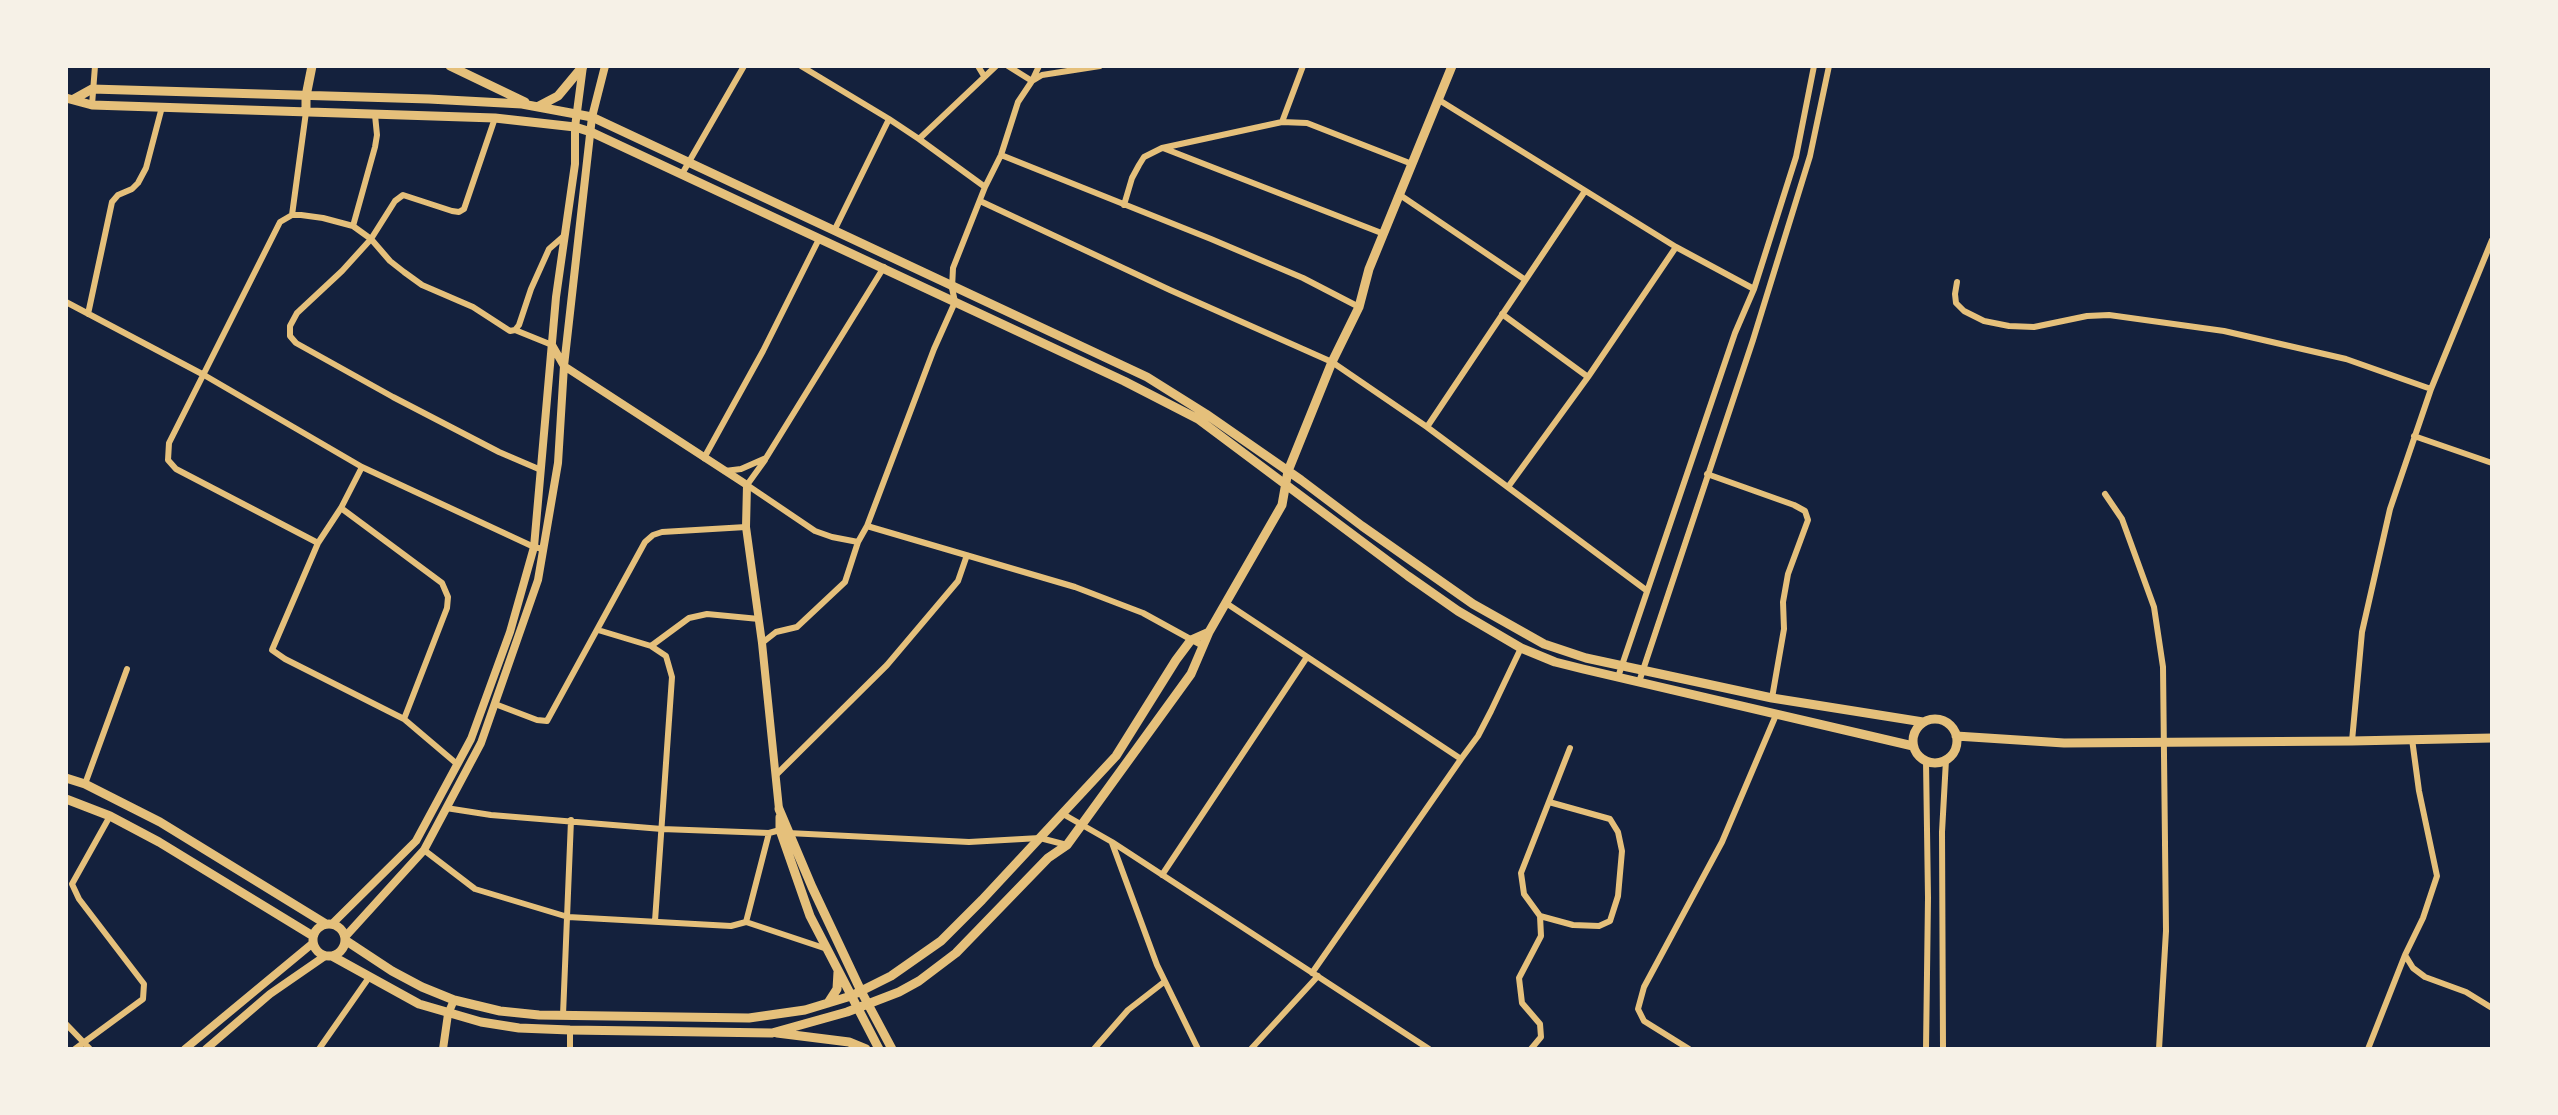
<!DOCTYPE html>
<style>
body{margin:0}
#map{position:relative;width:2558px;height:1115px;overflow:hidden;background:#14213d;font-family:Bitter,serif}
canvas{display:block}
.frame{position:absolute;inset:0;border:68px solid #f6f1e7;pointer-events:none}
</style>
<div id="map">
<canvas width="2558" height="1115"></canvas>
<div class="frame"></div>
</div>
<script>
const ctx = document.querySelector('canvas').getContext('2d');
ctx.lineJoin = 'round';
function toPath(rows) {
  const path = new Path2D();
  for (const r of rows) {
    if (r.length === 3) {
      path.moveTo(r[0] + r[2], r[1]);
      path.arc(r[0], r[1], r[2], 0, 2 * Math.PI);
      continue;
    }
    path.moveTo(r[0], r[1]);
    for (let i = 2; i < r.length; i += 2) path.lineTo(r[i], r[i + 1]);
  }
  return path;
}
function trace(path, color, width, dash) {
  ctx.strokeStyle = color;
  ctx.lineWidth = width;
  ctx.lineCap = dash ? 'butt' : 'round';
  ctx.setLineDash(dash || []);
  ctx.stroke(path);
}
trace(toPath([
 [801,66,889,119,834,231],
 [978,66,984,76],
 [1008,66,1032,81,1039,66],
 [1100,66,1042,75,1032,81,1018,102,1001,155,985,187,953,268,952,288,955,302,934,349,867,526,1075,587,1143,613,1203,646],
 [1439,100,1676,247,1754,289],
 [92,105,95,66],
 [495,118,464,209,459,212,452,211,403,195,395,201,371,239,342,271,297,313,290,326,290,336,296,343,393,397,499,452,541,470],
 [889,119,919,139,996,66],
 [1282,122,1303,66],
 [919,139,985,187],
 [1163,148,1384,234],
 [1001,155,1211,239,1303,278,1359,307],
 [682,174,744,66],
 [1400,195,1524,279],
 [980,201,1170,290,1332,362,1427,427,1646,590],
 [1124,205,1132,178,1139,165,1144,157,1162,148,1282,122,1307,123,1412,164],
 [292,215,306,112],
 [353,226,375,147,377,135,375,115],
 [1957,282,1955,294,1956,303,1964,311,1984,321,2009,326,2034,327,2087,316,2109,315,2224,331,2346,359,2431,389],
 [66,302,204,375,362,467,534,547,543,549],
 [88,314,112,202,118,195,132,189,138,183,146,168,162,107],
 [1502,314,1588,377],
 [515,330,552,345],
 [1427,427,1585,191],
 [2414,436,2492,463],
 [704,458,763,351,819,239],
 [765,460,747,485,815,531,832,537,858,542,867,526],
 [362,467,341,508,318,543,272,650,285,659,404,719,457,764],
 [725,471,741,469,766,458,884,267],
 [1707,474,1794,505,1805,511,1808,520,1788,574,1783,602,1784,629,1772,698],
 [1508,487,1588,377,1676,247],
 [2105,494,2122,519,2154,607,2163,667,2166,931,2159,1049],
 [341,508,442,583,448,597,447,608,404,719],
 [318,543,176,469,168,460,169,443,280,222,292,215,301,215,323,218,353,226,371,239,390,261,404,272,422,285,473,307,510,331,515,330,519,325,531,289,549,249,565,235],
 [1226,603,1461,759,1312,973],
 [598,630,651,646,666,656,672,677,655,921],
 [762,643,776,632,797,627,845,582,858,542],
 [651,646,689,618,707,614,759,619],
 [1618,677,1735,333,1754,289,1796,157,1814,66],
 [1639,682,1753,340,1810,156,1829,66],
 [495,704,537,720,547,721,645,542,653,535,662,532,746,527],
 [2412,739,2419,791,2437,876,2423,918,2405,955,2413,968,2425,977,2466,992,2492,1008],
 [2352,741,2362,632,2390,509,2431,389,2492,240],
 [1461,759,1478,736,1491,711,1521,648],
 [776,775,887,665,958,581,967,555],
 [85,784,127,669],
 [446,808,491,815,662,829,769,833,780,830,788,833,969,842,1040,838,1067,845],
 [1063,814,1112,842,1429,1049],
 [1112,843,1157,965,1198,1049],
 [424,850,475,889,568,917,731,926,746,922,827,949],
 [1162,875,1307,657],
 [1540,916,1573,925,1599,926,1610,921,1618,896,1622,851,1618,832,1610,819,1549,802],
 [746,922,769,833],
 [563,1015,571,820],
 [66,1024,90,1049],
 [570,1030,570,1049],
 [75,1049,143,999,144,984,79,899,72,884,110,816],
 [319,1049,370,976],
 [1094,1049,1128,1010,1164,982],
 [1251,1049,1318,976],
 [1531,1049,1541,1037,1540,1024,1522,1003,1519,978,1541,936,1540,916,1524,894,1521,873,1570,748],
 [1689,1049,1644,1021,1638,1009,1644,987,1722,842,1776,715],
 [1926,1049,1928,898,1926,761],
 [1943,1049,1942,832,1946,760],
 [2368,1049,2405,955]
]), '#e5c07b', 6);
trace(toPath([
 [552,345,564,366,747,485,746,527,762,643,779,809],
 [332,924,416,841,471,739,510,632,534,547,556,297,575,164,575,127,583,66],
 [345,937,424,850,481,743,538,580,558,463,564,366,592,117,605,66],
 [185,1049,313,943],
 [206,1049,270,994,325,956],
 [443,1049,448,1014,454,1000]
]), '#e5c07b', 8);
trace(toPath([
 [450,66,525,102],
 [66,98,92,105,495,118,575,127,591,132,1124,381,1198,419,1408,576,1458,611,1521,648,1555,662,1583,669,1913,746],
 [74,99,92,89,429,99,522,104,592,117,1147,377,1206,414,1301,480,1362,526,1473,604,1544,644,1586,658,1772,698,1923,722],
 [539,106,558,96,583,66],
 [306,112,306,96,312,66],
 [1935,741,22],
 [1956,736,2064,743,2352,741,2492,738],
 [66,778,85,784,160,822,326,924],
 [66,799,110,816,159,842,313,936],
 [779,809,812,887,861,991,892,1049],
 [780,817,780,830,810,916,879,1049],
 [329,940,16],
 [345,940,392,971,422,987,454,1000,500,1011,539,1015,749,1018,805,1010,851,996,891,976,941,941,982,900,1116,756,1176,660,1191,640,1209,632],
 [332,956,419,1004,481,1022,519,1028,570,1030,772,1033,847,1012,899,992,919,981,956,953,1048,858,1067,845,1191,674,1209,632,1282,505,1288,471,1332,362,1359,307,1369,269,1452,66],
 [828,1003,837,989,838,972],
 [777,1033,849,1042,866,1049]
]), '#e5c07b', 9);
</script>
